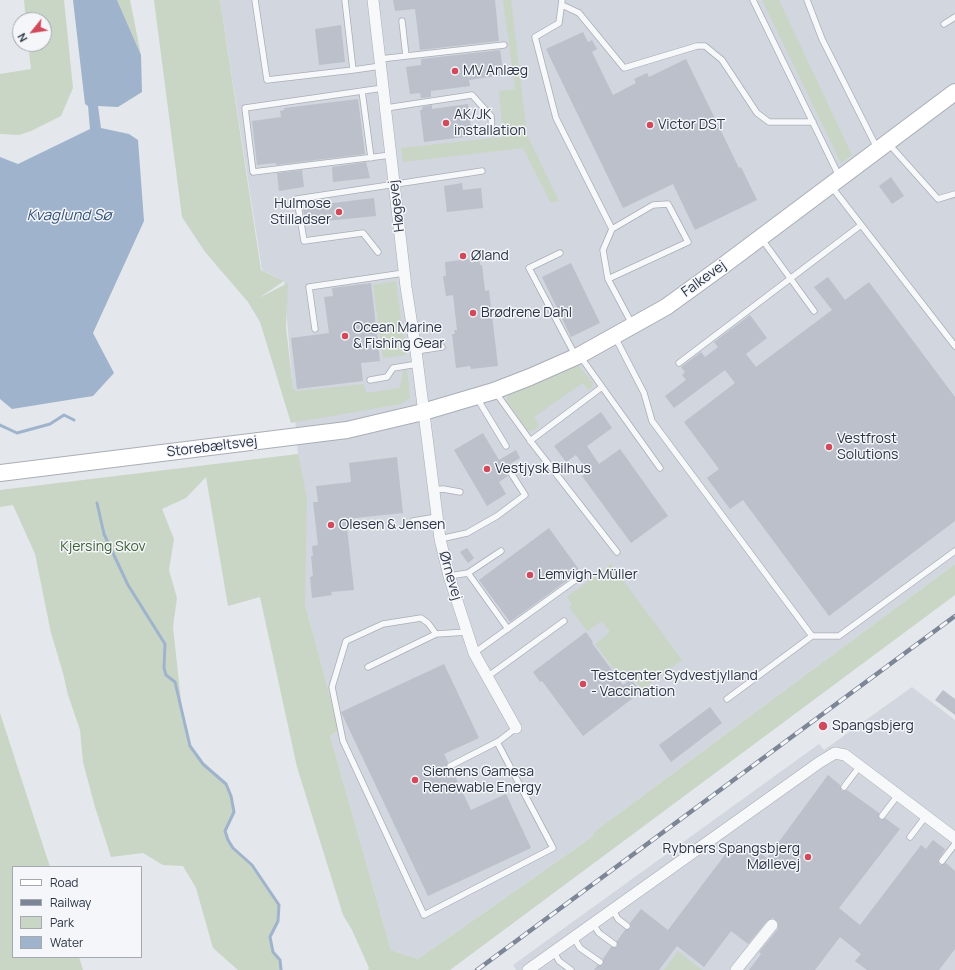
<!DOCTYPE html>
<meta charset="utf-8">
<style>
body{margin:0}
#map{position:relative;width:955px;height:970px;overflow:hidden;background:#e4e7ec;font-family:Manrope,sans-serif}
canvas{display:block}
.legend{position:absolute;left:12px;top:866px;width:130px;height:92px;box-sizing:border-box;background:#f4f6f9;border:1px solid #a4a8b1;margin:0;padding:5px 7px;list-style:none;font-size:12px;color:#2b3445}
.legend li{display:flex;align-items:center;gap:8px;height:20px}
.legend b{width:20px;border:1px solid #a4a8b1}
.north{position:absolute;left:12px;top:12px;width:40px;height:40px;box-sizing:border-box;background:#f4f6f9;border:1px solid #a4a8b1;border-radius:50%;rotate:240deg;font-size:11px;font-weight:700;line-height:16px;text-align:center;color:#2b3445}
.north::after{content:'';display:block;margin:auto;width:14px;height:18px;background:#d1495b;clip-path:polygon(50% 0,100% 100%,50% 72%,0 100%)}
</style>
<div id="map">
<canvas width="955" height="970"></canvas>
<ul class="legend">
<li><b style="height:5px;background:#fff"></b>Road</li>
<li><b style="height:5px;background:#7d8696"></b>Railway</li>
<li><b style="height:11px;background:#c9d6c5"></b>Park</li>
<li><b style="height:11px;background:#9fb4cc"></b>Water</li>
</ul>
<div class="north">N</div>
</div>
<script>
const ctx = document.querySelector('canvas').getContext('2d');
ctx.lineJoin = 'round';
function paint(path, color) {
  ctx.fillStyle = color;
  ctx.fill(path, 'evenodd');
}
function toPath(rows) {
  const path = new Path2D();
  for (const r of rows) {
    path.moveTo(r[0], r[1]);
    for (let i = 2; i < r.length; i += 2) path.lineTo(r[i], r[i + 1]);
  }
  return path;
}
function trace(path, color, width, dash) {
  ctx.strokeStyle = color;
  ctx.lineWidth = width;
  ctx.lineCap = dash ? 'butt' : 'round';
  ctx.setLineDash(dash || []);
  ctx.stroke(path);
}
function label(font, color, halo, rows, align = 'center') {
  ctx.font = font + ' Manrope,sans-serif';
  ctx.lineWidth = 3;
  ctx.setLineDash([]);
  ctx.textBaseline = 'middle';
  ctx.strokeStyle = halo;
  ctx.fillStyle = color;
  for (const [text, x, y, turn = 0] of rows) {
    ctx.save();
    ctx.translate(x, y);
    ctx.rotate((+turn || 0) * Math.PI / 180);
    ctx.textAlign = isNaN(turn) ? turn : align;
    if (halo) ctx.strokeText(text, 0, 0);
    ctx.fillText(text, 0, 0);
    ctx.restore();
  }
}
paint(toPath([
 [220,0,955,0,955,564,594,832,592,837,418,959,391,950,330,736,339,730,305,604,298,454,284,281,262,270],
 [912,687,955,720,955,970,516,970,513,965,819,744,824,750]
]), '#d2d6de');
paint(toPath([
 [24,0,64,0,73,88,61,116,31,131,19,135,0,134,0,74,31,69,28,44,44,44,44,20,26,20],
 [117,0,130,0,141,55],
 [154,0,220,0,261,270,284,281,259,298,288,283,286,327,293,389,296,391,364,384,366,393,400,388,403,370,407,369,410,398,401,404,291,423,260,322,248,302,205,252,182,217],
 [503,0,511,0,527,135,559,201,550,202,523,148,403,162,401,148,503,137,499,91,515,89],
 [762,0,779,0,852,155,841,163],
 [396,281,406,355,383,358,373,285],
 [578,365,593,383,592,388,588,390,583,383,534,417,539,426,533,431,528,431,506,401,508,395],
 [298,454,307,498,305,604,339,730,330,736,391,950,418,959,592,837,594,832,955,564,955,595,450,970,368,970,369,968,352,930,343,915,297,767,260,597,228,606,206,477,186,498,162,509,174,539,169,570,177,598,173,627,181,701,190,746,203,764,226,784,231,796,234,812,225,831,228,840,233,848,252,865,279,905,278,921,270,937,273,952,280,960,281,970,238,970,213,948,196,888,183,866,163,865,143,853,111,857,95,807,83,762,80,730,68,695,63,673,51,633,35,554,13,505,0,507,0,490],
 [611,564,682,660,642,690,631,675,623,681,595,644,610,632,602,621,587,631,569,607,572,604,567,597],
 [0,713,50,867,13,867,13,957,79,957,83,970,0,970],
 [678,951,702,970,664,970]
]), '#c9d6c5');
paint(toPath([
 [73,0,117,0,141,55,142,92,118,107,98,106,101,128,129,134,138,140,144,221,93,333,114,373,93,396,12,409,0,399,0,157,18,164,90,129,88,106,85,104]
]), '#9fb4cc');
trace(toPath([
 [0,425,17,433,50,424,64,415,74,420],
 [97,503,104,534,128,585,165,644,164,668,166,675,175,682,190,746,203,764,226,784,231,796,234,812,225,831,228,840,233,848,252,865,279,905,278,921,270,937,273,952,280,960,281,970]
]), '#9fb4cc', 3);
paint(toPath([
 [393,0,495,0,499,41,420,50,415,9,395,11],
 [341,25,345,62,319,65,315,29],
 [583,32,588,42,592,40,597,49,592,52,613,95,636,83,634,79,647,73,649,77,686,59,739,168,741,167,757,200,695,230,673,184,623,208,546,49],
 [500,50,504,75,469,80,470,86,431,91,431,97,421,98,420,93,410,94,406,67,421,65,421,59],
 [358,99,365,154,276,165,276,163,257,165,252,121,281,117,280,111,284,110,284,108],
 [468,104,472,136,424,142,420,110,422,110,422,107,432,105,432,109],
 [366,162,370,178,333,182,332,167],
 [302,170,304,187,279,191,277,173],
 [891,177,904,196,892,204,879,186],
 [462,183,463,190,481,188,483,208,447,212,444,186],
 [374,198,376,216,305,223,303,208,308,206],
 [479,258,480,265,482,265,485,291,489,290,498,366,471,369,470,366,456,368,452,334,455,334,454,330,457,330,453,295,446,296,443,276,446,276,445,262],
 [571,263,600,323,571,337,542,277],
 [828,277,845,300,869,282,955,397,955,521,829,616,743,500,730,509,707,478,719,469,684,422,735,383,725,370,674,408,665,396,686,380,682,375,685,372,681,367,701,352,705,357,718,347,714,342,750,315,767,338,746,354,756,367,832,310,814,287],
 [371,283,380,361,361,363,363,381,297,389,291,338,329,333,324,297,333,296,332,288],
 [601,412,612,428,587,446,599,464,620,449,668,516,631,543,582,476,588,472,576,455,566,462,554,446],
 [483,433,499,460,516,450,520,458,510,464,512,467,505,471,508,476,499,482,506,494,487,506,454,450],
 [397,457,403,513,346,519,354,590,331,592,332,595,312,598,310,577,313,576,311,556,313,556,312,546,318,545,313,502,318,502,316,486,351,482,349,463],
 [549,528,580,571,510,622,479,580],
 [467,548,474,558,468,563,460,552],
 [586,632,593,642,592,643,623,685,631,679,641,692,583,736,542,681,540,682,533,672],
 [444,664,479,738,444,754,448,762,446,768,452,770,471,810,506,794,531,848,428,896,341,712],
 [943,690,955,699,955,715,935,700],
 [710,707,722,723,671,762,659,745],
 [828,775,840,785,842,791,847,790,879,813,880,820,885,818,900,829,839,908,860,925,921,845,926,849,933,840,945,849,938,861,940,865,946,863,955,871,955,949,939,970,867,970,855,961,861,954,840,937,815,970,749,970,761,954,759,952,778,929,778,922,773,918,767,921,748,944,731,931,704,967,677,946,659,970,594,970,598,965,603,965,603,959,611,947,617,947,617,941,625,930,631,928,630,923,641,909,668,930,734,843,748,853,752,847,767,858]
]), '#bbc0ca');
const lane = toPath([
 [255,0,267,80,353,70],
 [345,0,353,70,381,66],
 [562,0,559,23,535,37,556,118,612,229],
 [753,0,839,176],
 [807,0,822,39,877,148],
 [562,5,579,13,624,68,697,46,705,46,722,60,757,113,769,122,813,122],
 [402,21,406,56],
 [944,24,955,17],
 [380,59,504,45],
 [383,88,245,108,253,172,391,155],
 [362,91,371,158],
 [386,108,472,95,491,116,492,133],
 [888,143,938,199,955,194],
 [831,186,955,346],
 [761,238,814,311],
 [378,252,363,233,304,241,297,199,482,171],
 [560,253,529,268,575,355],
 [608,279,688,242,668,204,653,205,612,229,603,250,608,279,632,324],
 [315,329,309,287,404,273],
 [615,337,644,393,652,421,812,636,727,699],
 [416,351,442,347],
 [580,356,660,468],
 [679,363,861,225],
 [370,380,387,377,393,368,418,364],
 [496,393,532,443,617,552],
 [477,398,506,446],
 [530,441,602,387],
 [434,490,443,489,460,492],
 [413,521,437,517],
 [440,539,467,533,497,516,525,495,511,473],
 [468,573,508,629],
 [449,576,468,573,501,551],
 [436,634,428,623,421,618,383,624,346,641,332,687,343,741,424,915,553,848,497,742],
 [812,636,839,636,955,551],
 [474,653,581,576],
 [368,667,436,634,467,632],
 [487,677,564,621],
 [450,766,499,741,516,728],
 [844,787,860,766],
 [882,816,898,795],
 [910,837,926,816],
 [942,861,955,844],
 [613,910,618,919,627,926],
 [593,924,599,933,614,944],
 [574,938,580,948,600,962],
 [554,952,559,961,571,970]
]);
const street = toPath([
 [373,0,406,287,416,351,440,539,449,576,474,653,516,728],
 [528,970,820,762,835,753,845,755,955,838],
 [736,970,772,925]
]);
const secondary = toPath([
 [0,473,347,430,423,412,494,391,530,377,580,355,666,307,724,265,955,92]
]);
trace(lane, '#a9aeb7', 7);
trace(street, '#a9aeb7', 12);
trace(secondary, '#a9aeb7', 18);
trace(lane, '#f7f8fa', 5.5);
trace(street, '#f7f8fa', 11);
trace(secondary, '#fff', 16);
const rail = toPath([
 [477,970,955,616]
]);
trace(rail, '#7d8696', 4.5);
trace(rail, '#f4f6f9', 3, [9]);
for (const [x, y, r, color] of [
 [455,71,4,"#d1495b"],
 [446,123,4,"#d1495b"],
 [650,125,4,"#d1495b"],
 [339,212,4,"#d1495b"],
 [463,256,4,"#d1495b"],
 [473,313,4,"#d1495b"],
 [345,336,4,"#d1495b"],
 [829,447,4,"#d1495b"],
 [487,469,4,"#d1495b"],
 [331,525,4,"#d1495b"],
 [530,575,4,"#d1495b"],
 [583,684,4,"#d1495b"],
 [823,726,5,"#d1495b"],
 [415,780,4,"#d1495b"],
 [808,857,4,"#d1495b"]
]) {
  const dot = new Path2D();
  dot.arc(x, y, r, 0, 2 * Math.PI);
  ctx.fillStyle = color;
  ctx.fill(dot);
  trace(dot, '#f4f6f9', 1.5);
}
label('14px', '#2b3445', '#f4f6f9', [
 ["MV Anlæg",463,71],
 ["AK/JK",454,115],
 ["installation",454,131],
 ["Victor DST",658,125],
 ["Hulmose",331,204,"right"],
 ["Stilladser",331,220,"right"],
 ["Øland",471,256],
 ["Brødrene Dahl",481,313],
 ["Ocean Marine",353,328],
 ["& Fishing Gear",353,344],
 ["Vestfrost",837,439],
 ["Solutions",837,455],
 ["Vestjysk Bilhus",495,469],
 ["Olesen & Jensen",339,525],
 ["Lemvigh-Müller",538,575],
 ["Testcenter Sydvestjylland",591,676],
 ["- Vaccination",591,692],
 ["Spangsbjerg",832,726],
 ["Siemens Gamesa",423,772],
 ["Renewable Energy",423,788],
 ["Rybners Spangsbjerg",800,849,"right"],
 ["Møllevej",800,865,"right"]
], 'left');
label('14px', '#2b3445', '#f4f6f9', [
 ["Høgevej",397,206,-97],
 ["Falkevej",704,279,-36],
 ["Storebæltsvej",212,447,-7],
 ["Ørnevej",450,576,74]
]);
label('14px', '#3f6138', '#f4f6f9', [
 ["Kjersing Skov",103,547]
]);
label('italic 15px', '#34527a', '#f4f6f9', [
 ["Kvaglund Sø",69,216]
]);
</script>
